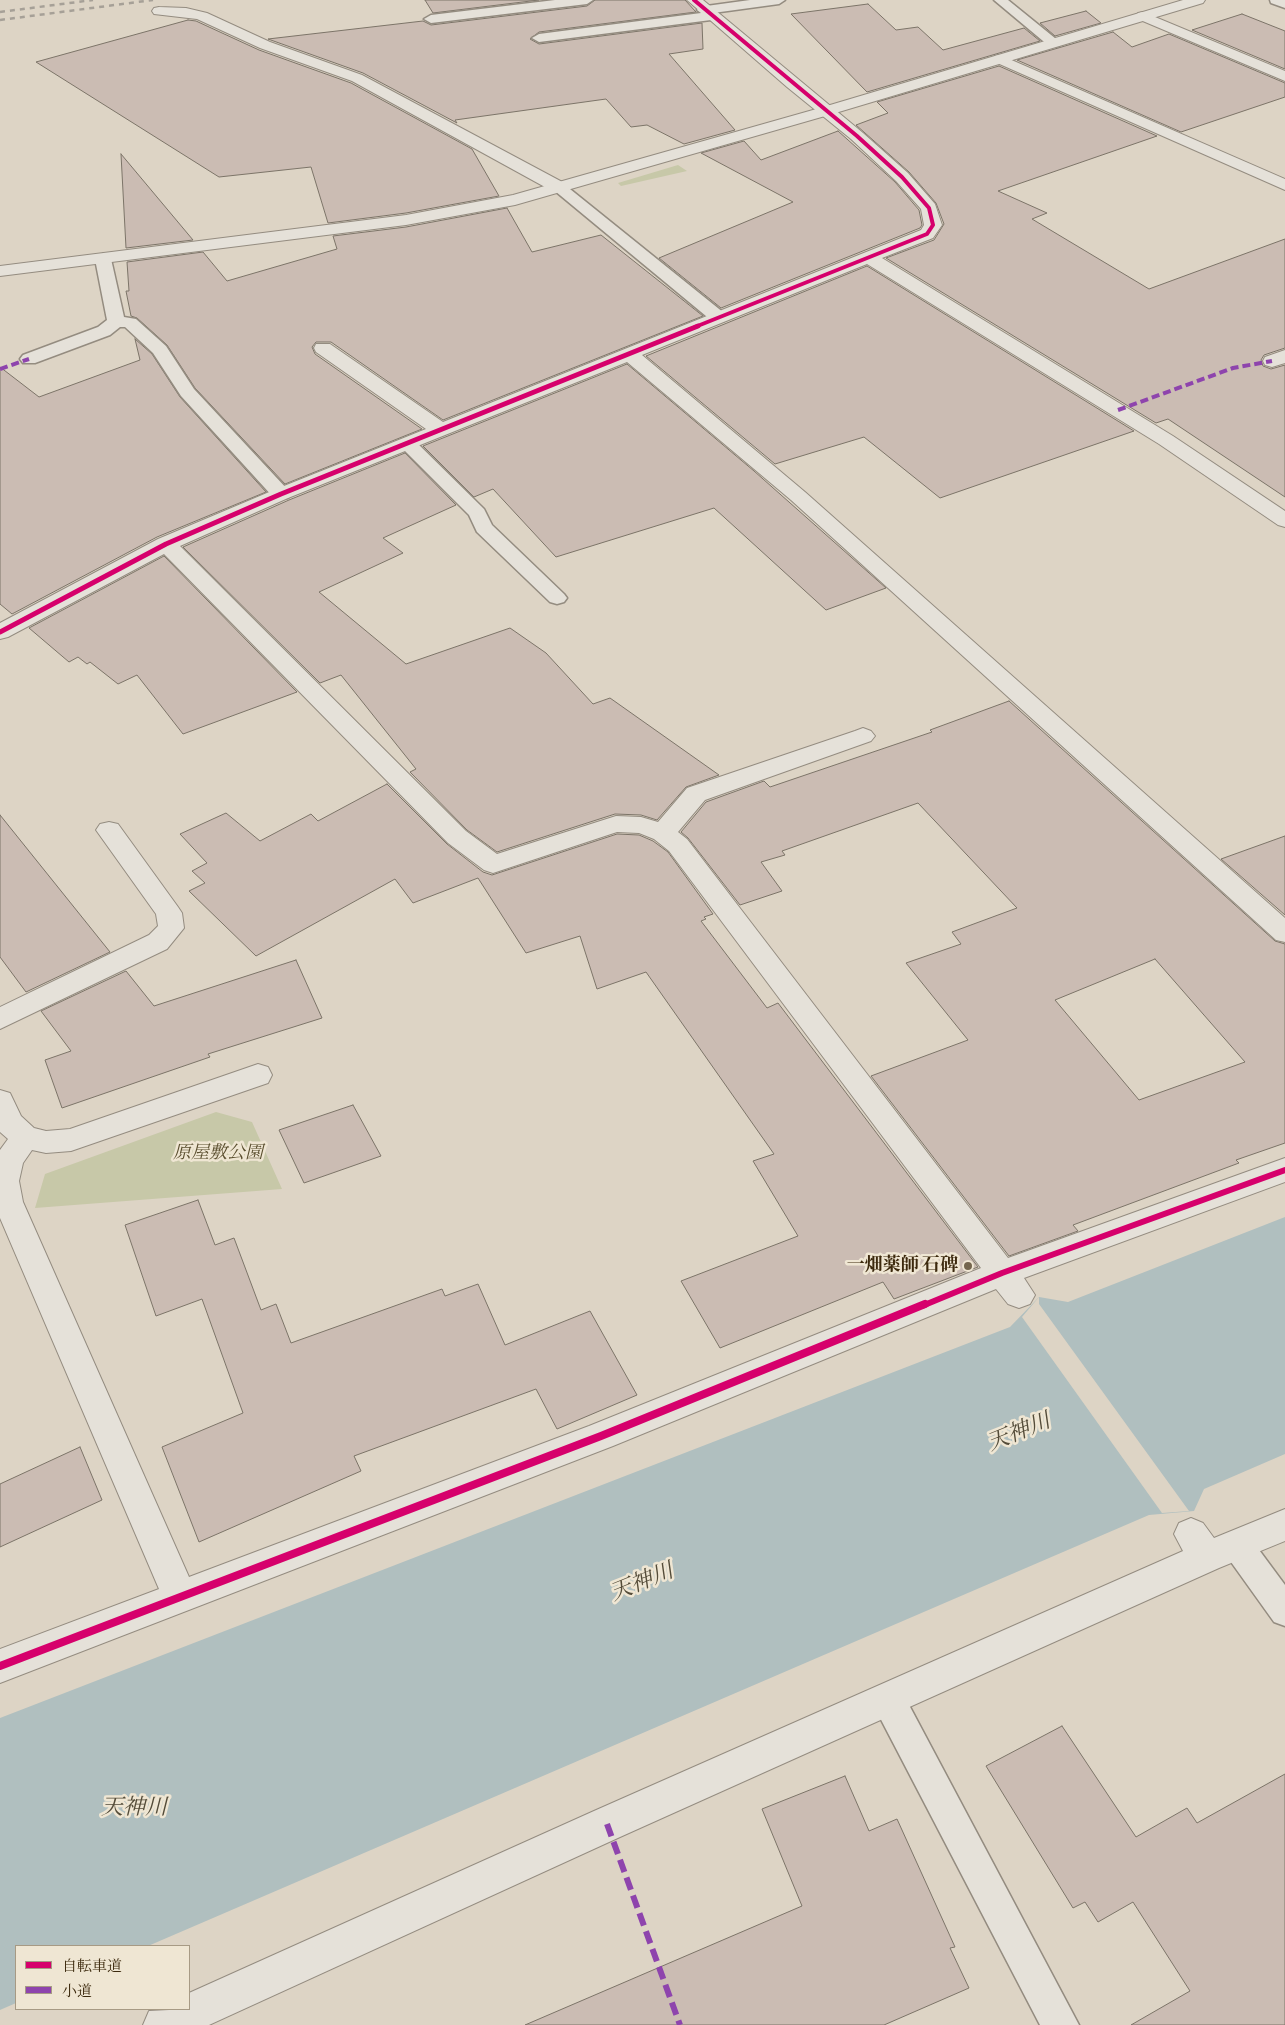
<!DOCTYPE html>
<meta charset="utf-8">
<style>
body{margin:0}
#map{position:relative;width:1285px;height:2025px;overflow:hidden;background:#ddd4c5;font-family:Alegreya,"Noto Serif JP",serif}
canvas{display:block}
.legend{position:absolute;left:15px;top:1945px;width:175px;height:65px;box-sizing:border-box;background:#efe6d3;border:1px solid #a79a84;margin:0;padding:6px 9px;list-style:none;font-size:15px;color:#3c290d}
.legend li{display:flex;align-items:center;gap:10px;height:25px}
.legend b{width:25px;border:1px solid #a79a84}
</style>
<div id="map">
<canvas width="1285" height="2025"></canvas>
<ul class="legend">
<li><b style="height:6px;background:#d6006c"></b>自転車道</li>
<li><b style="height:6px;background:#8e44ad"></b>小道</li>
</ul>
</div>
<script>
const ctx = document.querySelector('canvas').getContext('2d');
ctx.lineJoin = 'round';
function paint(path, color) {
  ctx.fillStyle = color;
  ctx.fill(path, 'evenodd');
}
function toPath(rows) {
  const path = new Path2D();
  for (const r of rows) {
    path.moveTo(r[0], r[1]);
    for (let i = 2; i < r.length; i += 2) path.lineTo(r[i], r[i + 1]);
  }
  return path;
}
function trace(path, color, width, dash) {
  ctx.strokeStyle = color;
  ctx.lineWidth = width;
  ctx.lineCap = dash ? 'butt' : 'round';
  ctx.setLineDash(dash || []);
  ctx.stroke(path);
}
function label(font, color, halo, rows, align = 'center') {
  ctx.font = font + ' Alegreya,"Noto Serif JP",serif';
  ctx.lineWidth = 5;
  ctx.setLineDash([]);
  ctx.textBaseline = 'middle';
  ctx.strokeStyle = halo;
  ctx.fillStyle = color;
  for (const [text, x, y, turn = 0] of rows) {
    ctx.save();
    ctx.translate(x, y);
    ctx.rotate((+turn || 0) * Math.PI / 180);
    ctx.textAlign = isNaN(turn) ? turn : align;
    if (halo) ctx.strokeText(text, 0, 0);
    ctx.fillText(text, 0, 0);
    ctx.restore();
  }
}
paint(toPath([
 [678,165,687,171,621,186,618,183],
 [216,1112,252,1122,282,1189,35,1208,45,1174]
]), '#c7c8a8');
paint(toPath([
 [1285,1217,1285,1454,1204,1489,1194,1511,1149,1515,148,1946,16,1946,16,2003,0,2010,0,1718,1010,1327,1039,1297,1068,1302]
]), '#b0bfbf');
paint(toPath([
 [1039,1297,1039,1304,1189,1511,1162,1513,1022,1317]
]), '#ddd4c5');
const building = toPath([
 [425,0,539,0,433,13,425,0],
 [595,0,685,0,696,12,539,32,530,39,539,44,702,23,703,49,669,54,735,130,684,144,647,125,631,127,606,99,455,120,457,123,363,73,268,39,423,21,431,25,587,6,595,0],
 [868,4,896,30,918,27,943,50,1024,28,1040,41,867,92,791,14,868,4],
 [1086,11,1101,23,1055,36,1040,23,1086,11],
 [1242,14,1285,31,1285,69,1192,30,1242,14],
 [188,20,196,21,259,50,351,83,472,149,499,196,406,213,328,223,311,167,219,177,36,62,188,20],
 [1113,32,1132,47,1169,34,1285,83,1285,97,1181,132,1017,60,1113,32],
 [999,66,1157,136,998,191,1047,213,1032,219,1149,289,1285,239,1285,348,1264,355,1261,360,1263,366,1271,369,1285,365,1285,497,1168,419,1156,423,886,258,934,240,944,224,936,203,909,172,856,125,888,113,877,102,999,66],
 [838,131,895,182,919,210,922,225,920,228,721,308,659,258,793,202,701,153,744,141,761,160,838,131],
 [121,154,193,240,126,248,121,154],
 [507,208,532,252,601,235,703,316,443,420,331,342,316,342,312,347,315,354,422,429,285,484,195,388,167,345,137,318,131,316,126,291,129,291,127,262,203,252,227,281,337,249,333,236,406,227,507,208],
 [867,266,1134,431,940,498,864,437,775,464,646,356,867,266],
 [135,339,152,354,180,397,266,492,157,537,12,614,0,604,0,367,39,397,140,360,135,339],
 [627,364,754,471,886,588,826,610,714,508,556,557,493,489,474,497,423,446,627,364],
 [405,453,456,505,383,538,403,553,319,592,406,664,510,628,546,653,593,704,610,698,719,775,686,787,657,820,641,815,615,814,497,852,467,830,410,772,416,769,341,675,320,683,183,547,289,500,405,453],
 [164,556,297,692,183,734,137,675,118,684,90,662,87,664,78,657,69,662,29,628,164,556],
 [1009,701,1275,941,1285,944,1285,1143,1236,1160,1239,1163,1073,1225,1078,1231,1009,1256,871,1076,968,1040,906,963,961,944,952,932,1017,908,918,803,782,851,785,855,761,862,782,891,740,905,688,838,681,832,706,802,764,781,770,787,932,732,930,730,1009,701],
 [1155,959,1245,1062,1139,1100,1055,1000,1155,959],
 [387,784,447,844,483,872,492,875,617,834,639,835,653,841,668,852,713,914,704,917,706,919,701,921,767,1008,778,1003,978,1267,894,1299,883,1282,720,1348,681,1281,798,1236,753,1161,774,1154,646,972,597,989,580,936,526,953,478,878,413,903,395,879,256,956,189,891,205,883,192,871,207,863,180,834,226,813,260,841,311,814,318,821,387,784],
 [0,815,110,952,26,992,0,957,0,815],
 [1285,836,1285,915,1221,859,1285,836],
 [296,960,322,1018,208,1054,210,1057,62,1108,45,1060,71,1051,41,1011,126,971,154,1006,296,960],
 [353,1105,381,1156,304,1183,279,1130,353,1105],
 [198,1200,215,1245,234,1238,261,1310,276,1304,291,1343,442,1289,445,1296,478,1284,505,1345,590,1311,637,1395,557,1429,536,1389,354,1456,361,1471,199,1542,162,1447,243,1413,202,1299,156,1316,125,1225,198,1200],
 [80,1447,102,1500,0,1547,0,1484,80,1447],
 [1062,1726,1136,1837,1187,1808,1197,1823,1285,1774,1285,2025,1131,2025,1190,1991,1133,1902,1098,1922,1085,1902,1073,1908,986,1766,1062,1726],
 [845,1776,869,1831,897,1819,955,1947,950,1948,969,1988,884,2025,525,2025,802,1906,762,1809,845,1776]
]);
paint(building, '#cbbcb3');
trace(building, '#7c7468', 1);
const service = toPath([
 [555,0,593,0,587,4,431,23,424,19,431,15,555,0],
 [750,0,785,0,779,4,713,13,718,16,711,20,539,42,532,38,539,34,701,13,697,10,699,7,750,0],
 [994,0,1008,0,1061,43,1059,46,1049,46,994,0],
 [1270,0,1285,0,1285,8,1271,3,1270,0],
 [560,183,565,185,724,313,726,317,724,321,712,321,555,191,552,188,560,183],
 [103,254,111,259,124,317,136,319,166,346,194,389,288,490,290,494,288,498,274,498,181,396,153,353,125,327,120,327,110,335,35,363,23,363,20,359,23,355,98,327,107,320,95,259,103,254],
 [408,439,414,440,484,509,492,525,564,594,567,598,564,602,557,604,550,602,477,532,469,515,402,448,399,444,402,440,408,439],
 [1237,1531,1248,1535,1285,1585,1285,1626,1274,1622,1226,1555,1221,1545,1226,1535,1237,1531],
 [888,1683,900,1688,1079,2025,1040,2025,876,1710,871,1699,876,1688,888,1683]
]);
const minor = toPath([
 [687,0,703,0,863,133,908,173,935,204,942,225,933,238,882,258,1173,436,1285,511,1285,527,1278,525,1159,444,867,264,642,355,805,492,1285,918,1285,942,1276,940,791,500,627,362,288,498,180,546,466,831,497,854,616,816,641,817,658,822,687,788,855,731,863,728,871,731,875,736,871,741,705,800,678,832,687,839,1008,1258,1285,1158,1285,1182,1024,1278,1035,1295,1030,1304,1019,1308,1008,1304,996,1289,613,1446,0,1683,0,1649,159,1589,0,1218,0,1150,8,1139,0,1132,0,1090,10,1093,21,1116,34,1128,46,1131,70,1129,258,1064,268,1067,272,1075,268,1083,71,1151,46,1153,32,1150,23,1163,19,1181,23,1202,189,1577,589,1426,981,1268,669,851,654,839,639,833,617,832,502,870,493,873,484,870,448,843,164,554,8,637,0,639,0,623,158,539,274,490,426,429,316,352,314,348,316,344,330,344,443,422,921,230,924,225,921,209,896,181,851,139,787,87,687,0],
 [159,7,186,8,207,13,270,42,362,75,566,184,568,188,566,192,554,192,352,81,260,48,197,19,154,14,152,11,154,8,159,7],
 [1143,12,1285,71,1285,81,1138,19,1136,16,1138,13,1143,12],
 [1000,55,1285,179,1285,190,995,62,993,59,995,56,1000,55],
 [1285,350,1285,363,1272,367,1265,365,1263,361,1265,357,1285,350],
 [109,822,118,824,178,907,182,913,184,928,167,949,0,1029,0,1007,149,935,158,926,156,914,96,830,100,824,109,822],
 [1285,1509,1285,1541,1219,1568,620,1837,209,2025,143,2025,149,2011,189,2009,189,1993,594,1811,1183,1551,1174,1534,1179,1523,1191,1518,1203,1523,1214,1538,1285,1509]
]);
const tertiary = toPath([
 [1183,0,1205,0,1203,3,832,114,515,205,406,225,0,276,0,266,406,215,513,195,820,108,1183,0]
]);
trace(service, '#948c80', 3);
trace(minor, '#948c80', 2);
trace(tertiary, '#948c80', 2);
paint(service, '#e5e1d9');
paint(minor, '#e5e1d9');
paint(tertiary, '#e5e1d9');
trace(toPath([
 [0,12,93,0],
 [0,20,153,0]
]), '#a6a097', 2.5, [5, 5]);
trace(toPath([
 [0,369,29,359],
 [1118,410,1233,368,1272,361]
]), '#8e44ad', 4, [8, 4]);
trace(toPath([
 [607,1824,680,2025]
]), '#8e44ad', 6, [13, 6]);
trace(toPath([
 [694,0,857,136,902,177,929,208,933,225,927,234,695,327]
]), '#d6006c', 4);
trace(toPath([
 [0,632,166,544,281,494,698,326]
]), '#d6006c', 5);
trace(toPath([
 [922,1306,1002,1273,1285,1170]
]), '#d6006c', 6);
trace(toPath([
 [0,1666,601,1436,925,1304]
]), '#d6006c', 8);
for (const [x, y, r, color] of [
 [968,1266,5,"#74654d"]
]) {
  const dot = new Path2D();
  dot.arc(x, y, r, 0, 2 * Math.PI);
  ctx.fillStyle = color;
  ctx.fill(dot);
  trace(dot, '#efe6d3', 2);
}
label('italic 18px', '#5a4e2e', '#efe6d3', [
 ["原屋敷公園",218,1154]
]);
label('bold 18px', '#3c290d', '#efe6d3', [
 ["一畑薬師 石碑",958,1266]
], 'right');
label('italic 22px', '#544c39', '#efe6d3', [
 ["天神川",1019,1433,-22],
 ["天神川",642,1583,-22],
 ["天神川",134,1809]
]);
</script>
